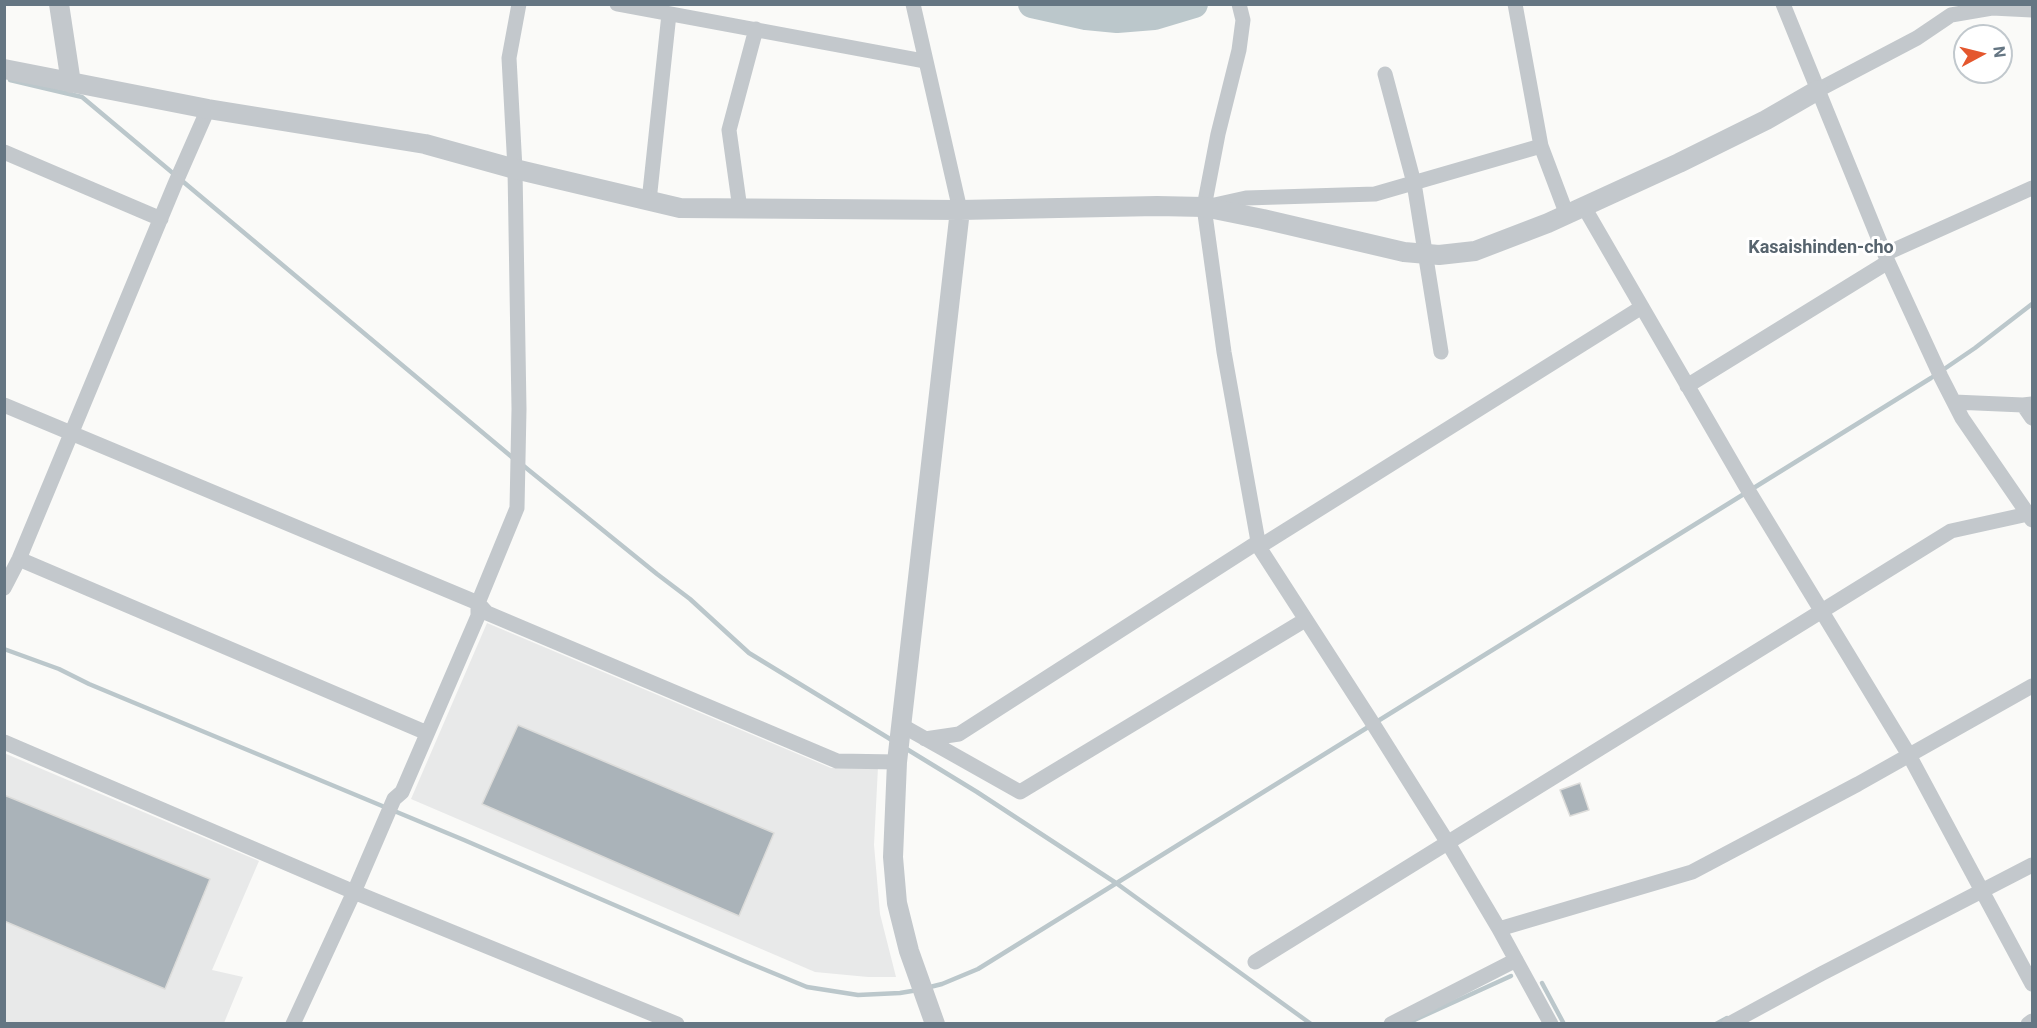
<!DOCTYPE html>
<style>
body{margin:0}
#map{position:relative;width:2037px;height:1028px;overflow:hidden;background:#fafaf8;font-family:Roboto,sans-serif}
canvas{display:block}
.frame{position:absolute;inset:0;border:6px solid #657683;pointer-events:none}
.north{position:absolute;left:1953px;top:24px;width:60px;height:60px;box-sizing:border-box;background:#fff;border:2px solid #c1c8cd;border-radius:50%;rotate:83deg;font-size:16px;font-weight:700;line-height:24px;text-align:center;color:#657683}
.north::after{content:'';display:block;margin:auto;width:21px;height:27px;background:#e4572e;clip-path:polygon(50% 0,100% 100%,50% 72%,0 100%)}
</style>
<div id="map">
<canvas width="2037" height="1028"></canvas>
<div class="frame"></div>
<div class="north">N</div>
</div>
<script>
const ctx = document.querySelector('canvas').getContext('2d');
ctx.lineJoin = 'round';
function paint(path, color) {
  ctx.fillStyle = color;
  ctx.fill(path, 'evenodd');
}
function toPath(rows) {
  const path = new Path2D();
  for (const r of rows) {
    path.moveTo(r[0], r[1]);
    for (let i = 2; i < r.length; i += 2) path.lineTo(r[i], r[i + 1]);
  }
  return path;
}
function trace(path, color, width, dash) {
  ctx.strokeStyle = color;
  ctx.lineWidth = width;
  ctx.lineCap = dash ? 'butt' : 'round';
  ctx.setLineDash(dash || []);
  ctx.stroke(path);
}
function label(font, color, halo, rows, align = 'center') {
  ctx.font = font + ' Roboto,sans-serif';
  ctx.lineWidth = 6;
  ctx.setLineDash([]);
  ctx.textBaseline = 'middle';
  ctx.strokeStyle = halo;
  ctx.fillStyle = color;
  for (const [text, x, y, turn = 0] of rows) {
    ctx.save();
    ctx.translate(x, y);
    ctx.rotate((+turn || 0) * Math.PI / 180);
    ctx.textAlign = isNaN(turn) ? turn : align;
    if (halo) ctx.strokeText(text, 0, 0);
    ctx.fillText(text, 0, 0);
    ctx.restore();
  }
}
paint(toPath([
 [487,623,831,768,878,767,874,845,880,914,896,977,868,977,815,972,411,799],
 [4,753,259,861,212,970,243,977,224,1023,5,1023]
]), '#e8e9e9');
trace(toPath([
 [10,80,82,97,513,458],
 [520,463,657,574,690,599,749,653,895,742],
 [4,649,59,669,89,684,464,840,744,961,807,987,858,995,900,993,918,990],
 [905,748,977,792,1116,883,1311,1024],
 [1542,983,1564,1024],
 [926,988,942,984,978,969,1931,378,1975,348,2032,304],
 [1410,1022,1511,976],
 [1716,1024,1727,1018]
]), '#bbc7cb', 4.5);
trace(toPath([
 [1032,4,1086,16,1117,19,1154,16,1194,4]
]), '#bbc7cb', 28);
const building = toPath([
 [518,725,774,833,739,916,482,804,518,725],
 [1580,783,1589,810,1570,816,1560,790,1580,783],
 [4,795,210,879,165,989,4,921,4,795]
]);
paint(building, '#aab3b9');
trace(building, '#dcdcda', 1.5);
trace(toPath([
 [617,4,924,61],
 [913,4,960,210],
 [1239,4,1243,20,1239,50,1218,134,1204,207,1224,352,1259,547,1370,719,1448,843,1499,929,1551,1024],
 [1515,4,1541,146,1567,215],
 [1783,4,1888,262,1941,377,1962,418,2032,520],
 [1385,74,1414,183,1441,352],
 [1818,90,1917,38,1951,15,1992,8,2032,10],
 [4,152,161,219],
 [649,201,669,14],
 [1210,206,1246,198,1375,194,1541,146],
 [1584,207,1745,485,1909,755,2032,984],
 [740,209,729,130,756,29],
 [1885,254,2032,188],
 [1687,386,1888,262],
 [1954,402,2023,405,2032,404],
 [4,405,478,603,487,613,837,761,897,762],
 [2023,405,2032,418],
 [1259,547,1642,307],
 [19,559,427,733],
 [4,588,19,559,175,184,208,109],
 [901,725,1020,792,1305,620],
 [925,739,959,734,1258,542],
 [4,742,354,892,677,1024],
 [1499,929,1692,872,1858,784,2032,686],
 [1255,962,1951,531,2028,514],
 [293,1024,354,892,394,799,402,792,478,616,478,603,517,508,519,409,515,169,509,58,519,4],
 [1391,1024,1516,960],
 [1729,1024,1821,974,2032,865],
 [2028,1024,2032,1021]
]), '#c3c8cc', 15);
trace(toPath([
 [59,4,71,83],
 [4,69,208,109,425,144,515,169,680,208,960,210,1157,206,1204,207,1263,219,1404,252,1439,255,1475,251,1548,223,1679,163,1766,120,1818,90],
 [935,1024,909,951,897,903,893,857,897,762,960,210]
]), '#c3c8cc', 20);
label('bold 18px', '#57646e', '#fff', [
 ["Kasaishinden-cho",1821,248]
]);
</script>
